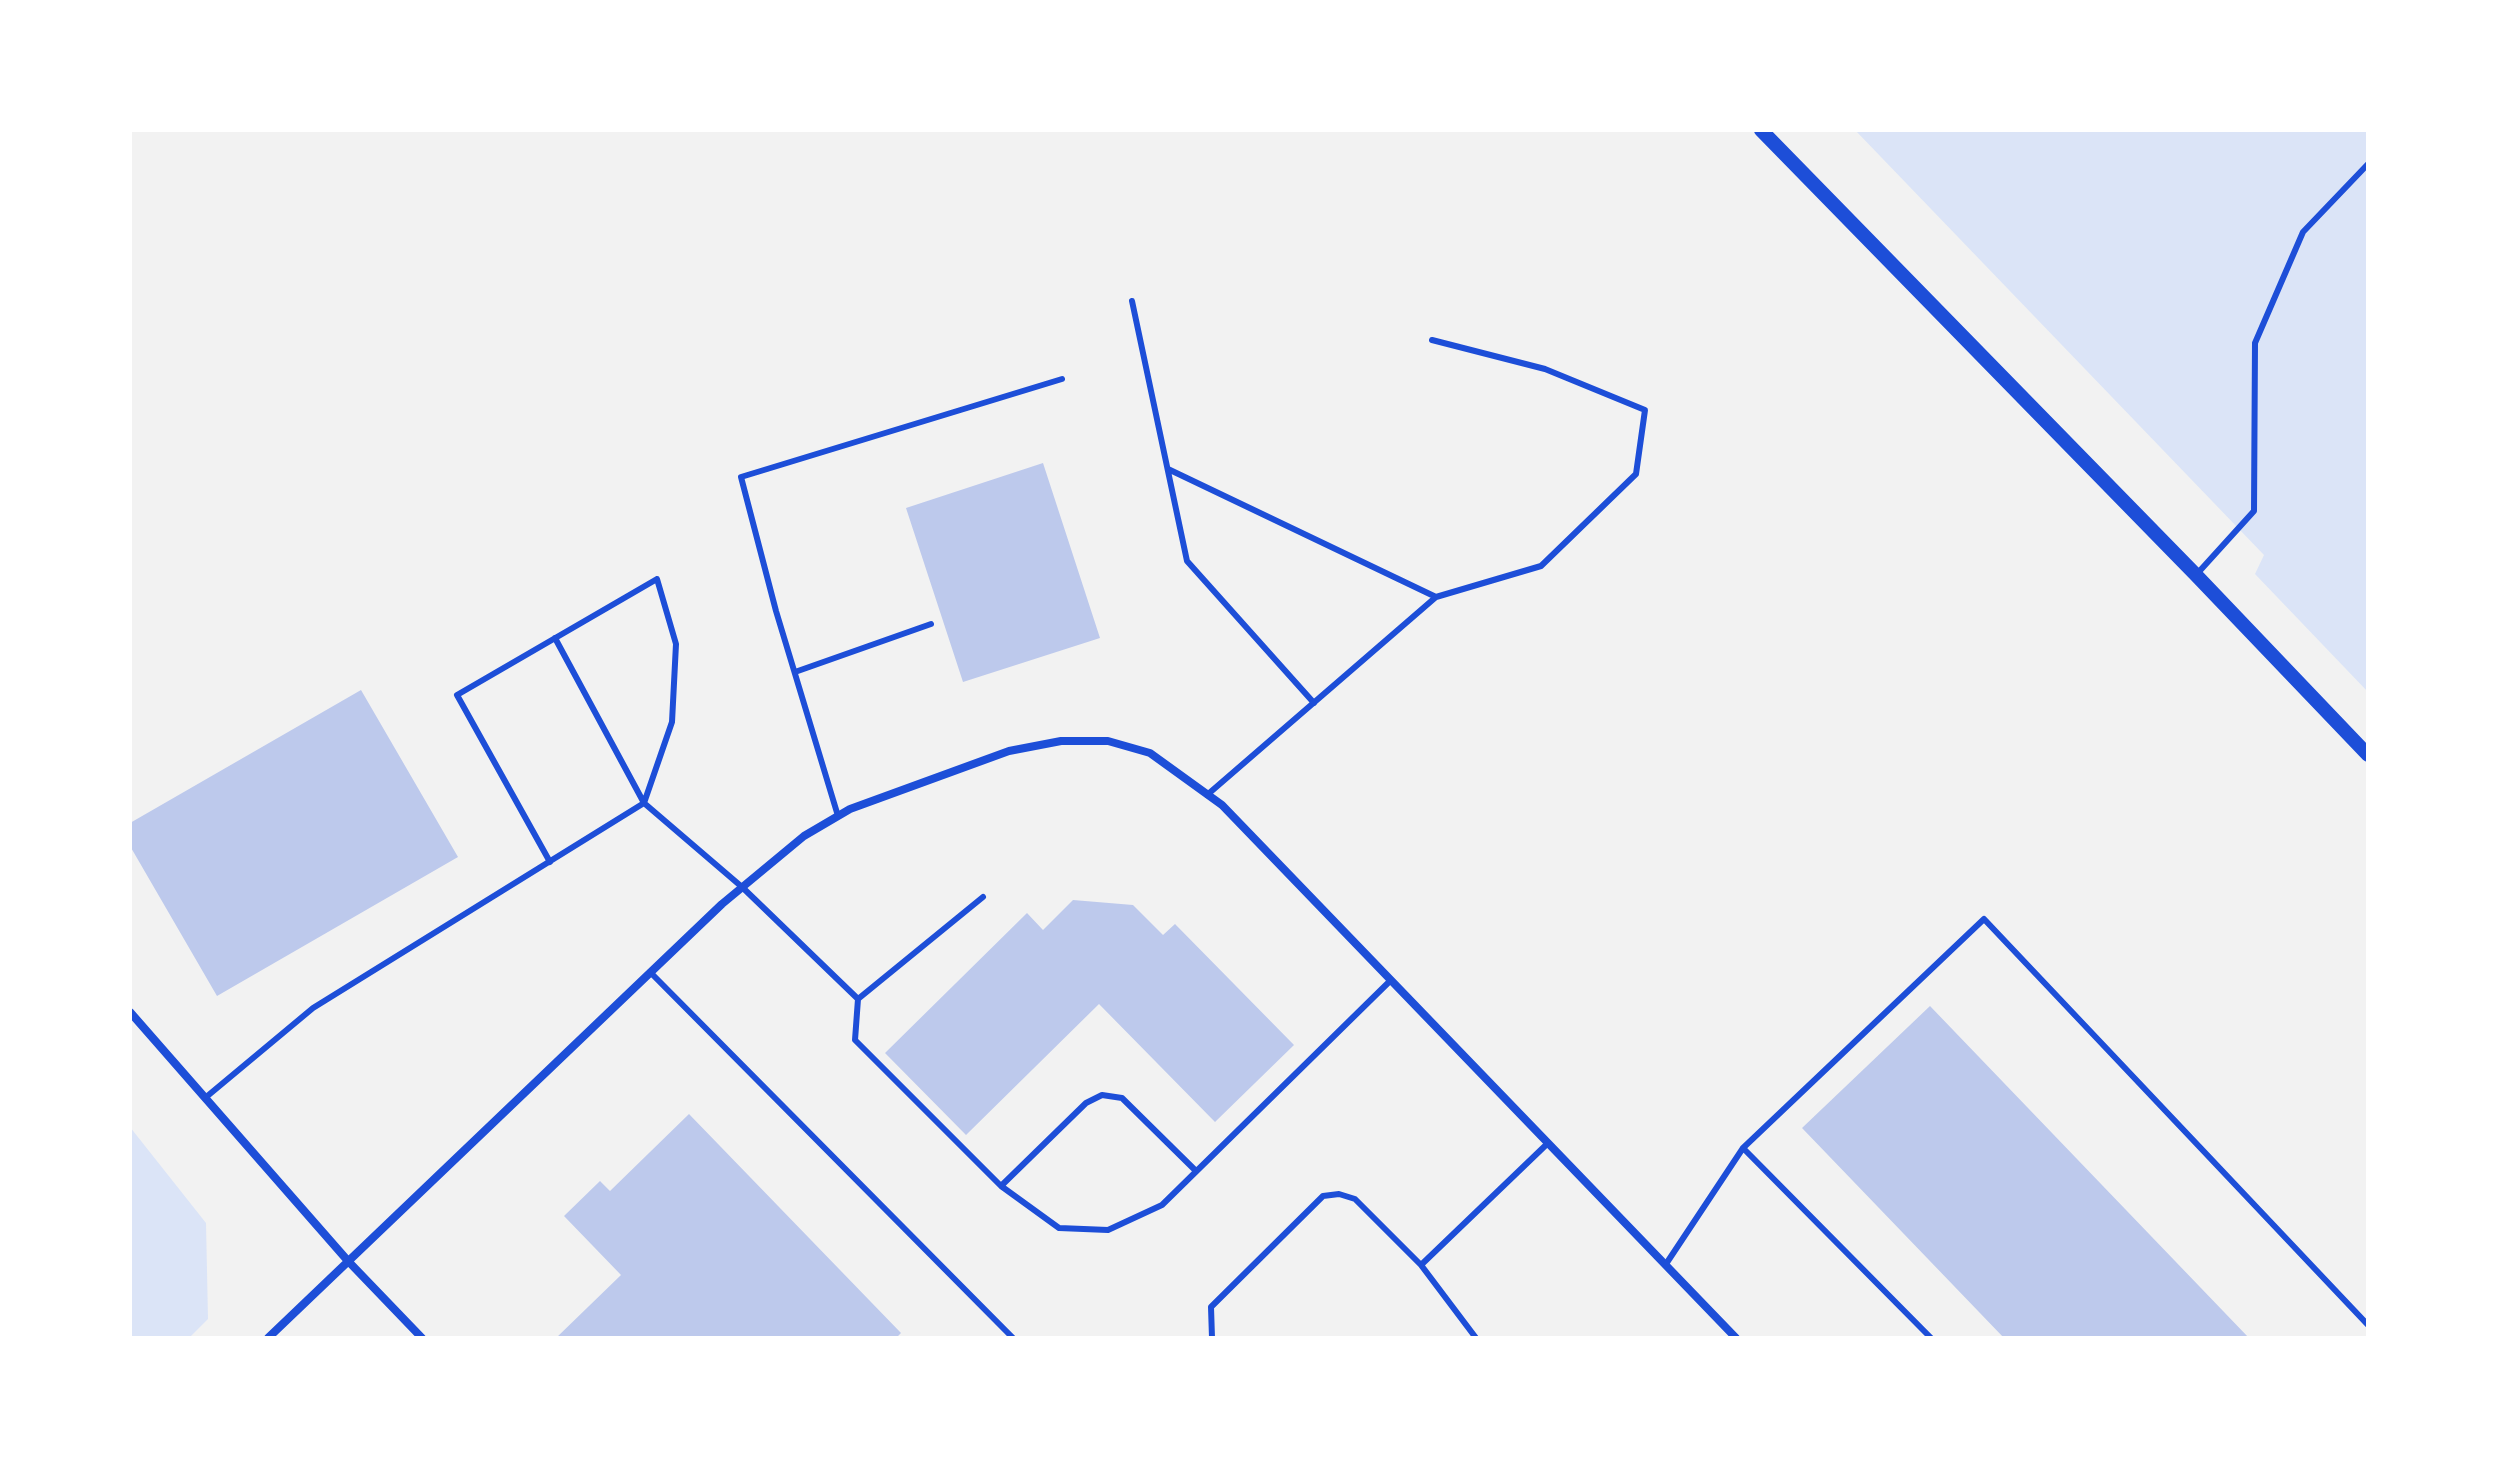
<!DOCTYPE html>
<style>
body{margin:0}
#map{position:relative;width:2498px;height:1468px;overflow:hidden;background:#f2f2f2;font-family:"PT Serif",serif}
canvas{display:block}
.frame{position:absolute;inset:0;border:132px solid #fff;pointer-events:none}
</style>
<div id="map">
<canvas width="2498" height="1468"></canvas>
<div class="frame"></div>
</div>
<script>
const ctx = document.querySelector('canvas').getContext('2d');
ctx.lineJoin = 'round';
function paint(path, color) {
  ctx.fillStyle = color;
  ctx.fill(path, 'evenodd');
}
function toPath(rows) {
  const path = new Path2D();
  for (const r of rows) {
    path.moveTo(r[0], r[1]);
    for (let i = 2; i < r.length; i += 2) path.lineTo(r[i], r[i + 1]);
  }
  return path;
}
function trace(path, color, width, dash) {
  ctx.strokeStyle = color;
  ctx.lineWidth = width;
  ctx.lineCap = dash ? 'butt' : 'round';
  ctx.setLineDash(dash || []);
  ctx.stroke(path);
}
paint(toPath([
 [1855,130,2368,130,2368,692,2255,574,2264,555],
 [130,1127,206,1223,208,1319,189,1338,130,1338]
]), '#dbe4f7');
paint(toPath([
 [1043,463,1100,638,963,682,906,508],
 [361,690,458,857,217,996,130,846,130,823],
 [1073,900,1133,905,1163,935,1175,924,1294,1045,1215,1122,1099,1004,966,1135,885,1053,1027,913,1043,930],
 [1930,1006,2249,1338,2004,1338,1802,1128],
 [689,1114,901,1333,896,1338,556,1338,621,1275,564,1216,600,1181,610,1191]
]), '#bdc9ec');
trace(toPath([
 [1132,301,1187,561,1314,703],
 [1168,469,1436,597],
 [2196,575,2254,511,2255,343,2303,232,2368,164],
 [555,638,644,803,742,887,858,999,983,897],
 [795,672,931,624],
 [1207,795,1436,597,1541,566,1636,474,1645,410,1545,369,1432,340],
 [838,816,776,611,741,477,1062,379],
 [650,972,1013,1338],
 [858,999,855,1040,1001,1186,1059,1228,1108,1230,1162,1205,1390,981],
 [205,1098,313,1008,644,803,672,722,676,644,657,579,457,695,550,862],
 [1743,1148,1931,1338],
 [1001,1186,1086,1103,1102,1095,1122,1098,1196,1171],
 [1666,1264,1743,1148,1984,919,2368,1325],
 [1212,1338,1211,1307,1323,1196,1339,1194,1355,1199,1421,1265],
 [1476,1338,1421,1265,1547,1144]
]), '#1d4ed8', 6);
trace(toPath([
 [130,1012,348,1261,422,1338],
 [268,1338,722,904,804,836,850,809,1009,751,1061,741,1108,741,1150,753,1222,805,1736,1338]
]), '#1d4ed8', 8);
trace(toPath([
 [1761,130,2196,575,2368,755]
]), '#1d4ed8', 14);
</script>
